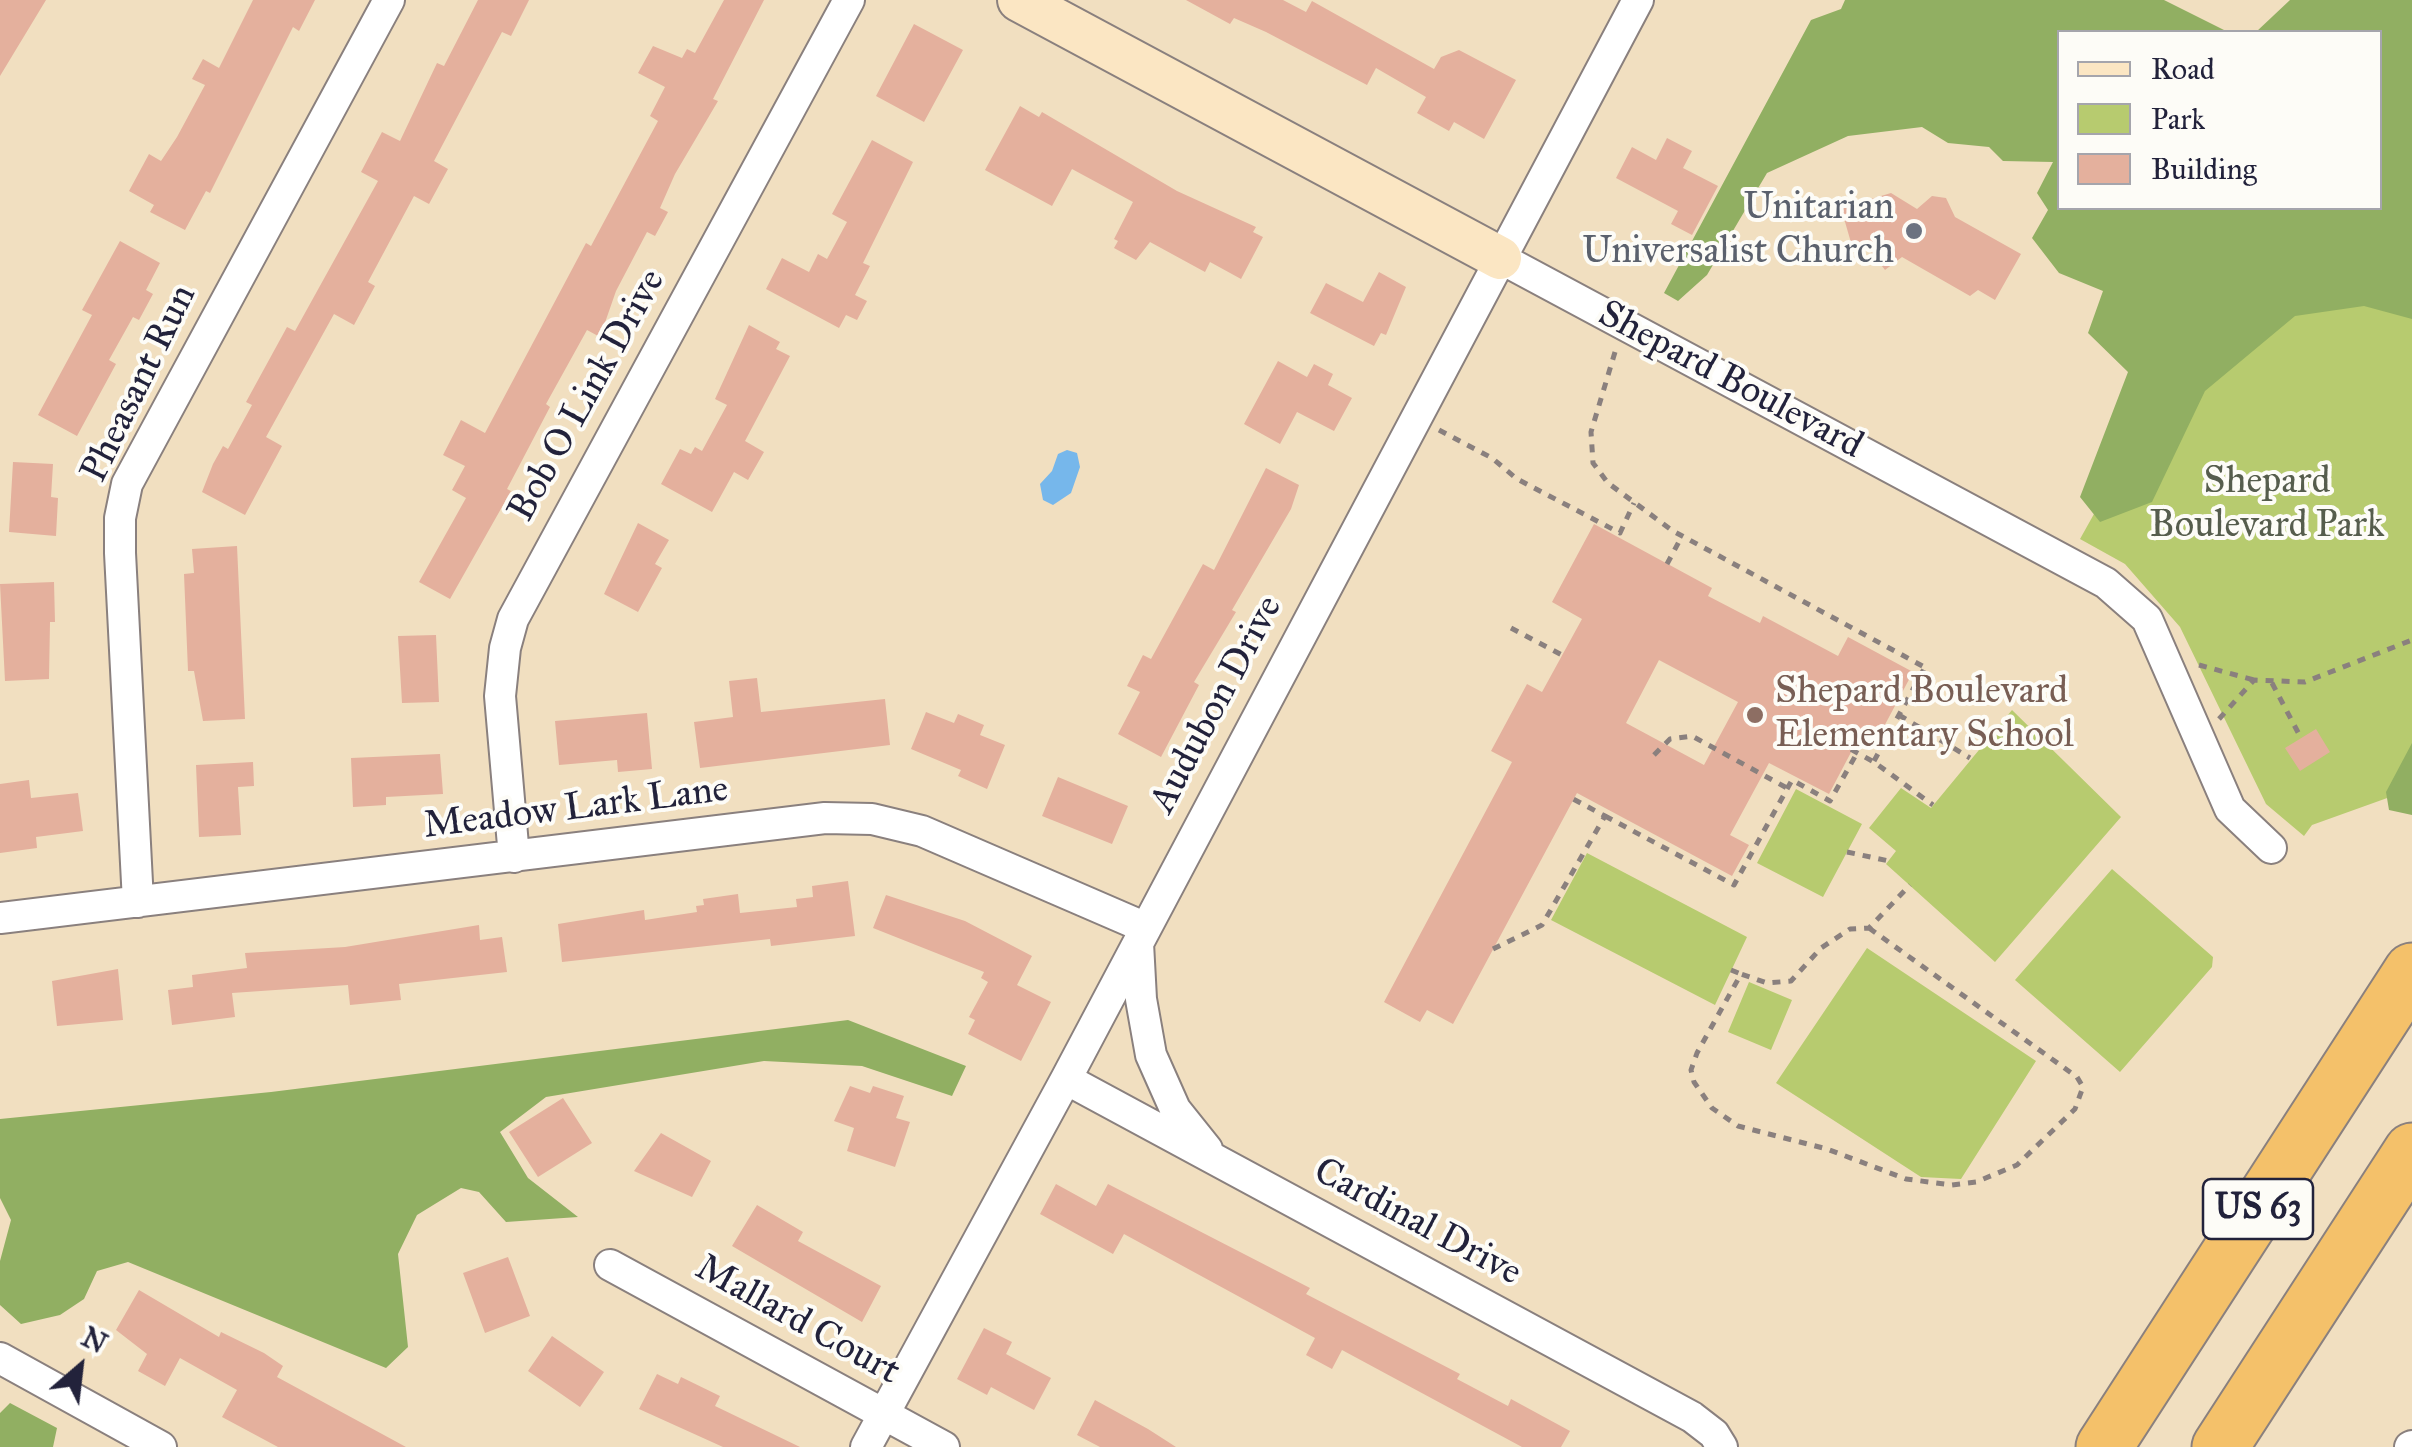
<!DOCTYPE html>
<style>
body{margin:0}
#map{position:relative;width:2412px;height:1447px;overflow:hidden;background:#f1dfc0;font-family:"IM FELL Great Primer",serif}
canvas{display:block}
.legend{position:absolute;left:2057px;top:30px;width:325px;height:180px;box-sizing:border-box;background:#fdfcf7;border:2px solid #a5a5ac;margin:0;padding:12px 18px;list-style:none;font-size:30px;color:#22223b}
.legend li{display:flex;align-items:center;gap:20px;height:50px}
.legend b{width:50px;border:2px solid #a5a5ac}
.north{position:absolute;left:30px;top:1317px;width:100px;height:100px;-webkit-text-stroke:8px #fdfcf7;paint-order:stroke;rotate:28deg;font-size:28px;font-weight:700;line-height:40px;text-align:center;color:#22223b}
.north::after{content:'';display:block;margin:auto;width:35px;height:45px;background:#22223b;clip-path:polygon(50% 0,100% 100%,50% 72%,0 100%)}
</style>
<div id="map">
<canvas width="2412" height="1447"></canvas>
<ul class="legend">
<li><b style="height:12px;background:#fbe6c3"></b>Road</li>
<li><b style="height:28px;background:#b7cb6f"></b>Park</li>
<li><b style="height:28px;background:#e4b09d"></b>Building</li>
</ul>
<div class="north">N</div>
</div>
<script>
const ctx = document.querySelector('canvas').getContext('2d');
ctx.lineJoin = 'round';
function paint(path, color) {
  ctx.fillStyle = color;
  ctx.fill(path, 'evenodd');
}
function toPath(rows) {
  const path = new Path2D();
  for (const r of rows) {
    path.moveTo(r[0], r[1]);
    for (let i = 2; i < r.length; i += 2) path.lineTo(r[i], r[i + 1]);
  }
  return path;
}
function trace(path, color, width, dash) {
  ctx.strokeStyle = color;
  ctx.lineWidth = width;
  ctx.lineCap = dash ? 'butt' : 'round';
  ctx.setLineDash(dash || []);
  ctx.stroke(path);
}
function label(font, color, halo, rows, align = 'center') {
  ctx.font = font + ' "IM FELL Great Primer",serif';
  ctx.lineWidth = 8;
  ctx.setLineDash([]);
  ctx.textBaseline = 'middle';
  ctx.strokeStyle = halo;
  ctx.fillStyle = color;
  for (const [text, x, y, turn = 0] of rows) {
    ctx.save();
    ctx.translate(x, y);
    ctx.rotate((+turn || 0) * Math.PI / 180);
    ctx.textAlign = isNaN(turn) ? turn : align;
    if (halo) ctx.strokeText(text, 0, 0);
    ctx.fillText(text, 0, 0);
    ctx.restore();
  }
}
paint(toPath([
 [2412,0,2412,756,2390,797,2312,825,2304,836,2266,804,2180,627,2125,564,2080,539,2265,208,2380,208,2380,32],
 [2012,710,2121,817,1995,962,1886,864,1896,851,1869,828,1901,788,1931,808],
 [1796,789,1862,824,1823,897,1757,863],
 [1587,853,1747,937,1715,1005,1551,920],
 [2112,869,2213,957,2212,967,2120,1072,2015,980],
 [1867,948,2036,1061,1961,1179,1921,1177,1776,1083],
 [1749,982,1792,1000,1771,1050,1728,1032]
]), '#b7cb6f');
paint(toPath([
 [1845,0,2164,0,2228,32,2060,32,2060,208,2380,208,2380,32,2256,32,2290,0,2412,0,2412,319,2364,306,2295,316,2205,391,2152,502,2100,522,2080,497,2128,372,2088,333,2103,291,2059,273,2032,238,2048,210,2037,193,2053,162,2003,161,1989,147,1948,143,1922,127,1848,136,1767,173,1707,275,1678,301,1664,293,1811,20,1841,9],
 [2412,743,2412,815,2389,810,2386,792],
 [848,1020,966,1066,952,1096,862,1066,764,1061,546,1097,500,1132,528,1178,578,1217,506,1222,479,1192,461,1188,417,1215,398,1254,408,1347,386,1368,128,1262,97,1271,84,1299,60,1315,21,1324,0,1305,0,1261,11,1220,0,1198,0,1119,271,1092],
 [10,1403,57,1428,53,1447,0,1447,0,1413]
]), '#91af62');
paint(toPath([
 [1067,450,1077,453,1080,467,1071,493,1053,505,1043,500,1040,484,1052,471,1058,454]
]), '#76b7eb');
paint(toPath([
 [0,0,46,0,0,76],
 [253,0,315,0,299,31,293,27,210,193,206,191,185,230,150,212,154,205,129,191,149,154,161,161,177,137,205,85,192,79,203,59,219,68],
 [478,0,529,0,511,36,502,32,434,161,448,169,429,204,414,196,368,282,375,286,354,325,334,314,266,437,282,446,245,515,202,492,213,464,223,446,228,449,252,405,246,402,287,327,295,331,378,181,361,172,382,132,400,141,437,63,444,66],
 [724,0,764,0,713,99,718,101,675,174,660,208,668,212,655,236,647,232,616,291,600,337,587,330,546,404,550,407,507,489,511,491,450,599,419,582,466,498,452,490,465,466,443,455,461,420,485,433,586,243,591,246,658,121,650,116,665,87,638,73,653,46,682,58,687,49,695,53],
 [1186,0,1283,0,1306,12,1312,1,1434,69,1441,57,1459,50,1516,80,1484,139,1454,122,1449,131,1417,113,1426,97,1376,68,1367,85,1266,32,1234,18,1230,24],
 [914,24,963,50,924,122,876,96],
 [1020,106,1039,117,1042,112,1177,191,1256,227,1253,232,1263,237,1241,279,1210,262,1205,272,1150,242,1136,260,1114,248,1118,241,1114,239,1133,202,1072,169,1052,206,985,170],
 [1667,138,1692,151,1683,168,1718,186,1692,235,1671,224,1678,211,1616,178,1632,147,1656,160],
 [872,140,913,162,863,263,870,266,855,295,867,301,857,320,846,315,839,328,766,289,782,258,809,272,818,254,827,259,847,222,832,214],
 [1891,193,1917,209,1932,196,1946,198,1955,217,2021,254,1995,300,1978,290,1970,296,1902,257,1885,270,1869,249,1854,253,1841,208],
 [120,241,160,263,146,290,153,294,139,320,133,317,109,360,116,364,77,436,38,415,92,315,82,310],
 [1379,272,1406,287,1386,335,1381,333,1374,346,1310,313,1326,283,1363,302],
 [749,325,780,342,776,349,790,356,745,441,764,452,748,480,734,472,712,512,661,484,680,449,691,454,695,447,702,451,727,405,715,399],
 [1278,361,1307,377,1314,364,1333,374,1328,385,1352,398,1334,431,1297,412,1280,444,1244,424],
 [13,462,53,464,51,497,58,498,56,536,9,532],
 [1266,468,1299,485,1291,509,1232,610,1236,612,1194,682,1199,685,1161,757,1118,734,1140,692,1127,686,1143,655,1151,659,1203,564,1214,570],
 [638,523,669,540,655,564,662,568,638,612,604,594],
 [1594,524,1712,588,1708,596,1760,623,1763,616,1838,656,1848,637,1913,672,1872,749,1857,741,1829,794,1769,763,1730,835,1749,845,1732,876,1577,793,1453,1024,1427,1010,1420,1022,1384,1002,1512,762,1491,751,1527,684,1542,692,1582,619,1552,602],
 [1659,660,1738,702,1704,765,1626,723],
 [237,546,245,719,203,721,194,671,188,671,184,574,194,573,192,549],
 [54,582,55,622,50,622,49,679,5,681,0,584],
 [436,635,439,702,402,703,398,636],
 [757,678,761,712,885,699,890,745,700,768,694,722,733,717,729,681],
 [926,712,954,723,958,714,984,725,980,735,1005,745,987,789,958,776,961,770,911,749],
 [647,713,652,769,618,772,617,760,559,765,555,721],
 [2316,729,2330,752,2300,771,2285,748],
 [440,754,443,794,386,797,386,805,353,807,351,758],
 [253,762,254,786,238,787,241,835,199,837,196,765],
 [1058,777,1128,806,1112,844,1042,816],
 [29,780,31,798,78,793,83,831,36,837,37,848,0,853,0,784],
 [848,881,855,936,771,946,770,939,562,962,558,924,644,910,645,920,697,912,696,906,704,905,703,899,738,894,740,913,797,907,796,899,813,897,812,886],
 [886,895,965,921,1032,956,1017,985,1051,1002,1021,1061,968,1034,975,1020,969,1017,988,982,981,978,984,972,873,928],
 [479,925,480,940,502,937,507,972,399,984,401,1000,350,1005,348,985,232,993,235,1017,172,1025,168,990,193,987,192,975,247,968,245,953,345,947],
 [118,969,123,1020,57,1026,52,981],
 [850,1086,870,1093,873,1086,904,1096,896,1118,910,1122,895,1167,847,1151,854,1128,834,1121],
 [563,1098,592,1143,538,1177,509,1132],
 [661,1133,711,1161,692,1197,634,1171],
 [1056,1184,1096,1206,1108,1184,1310,1288,1306,1294,1460,1374,1457,1379,1508,1406,1511,1399,1570,1431,1561,1447,1522,1447,1342,1350,1332,1369,1306,1355,1315,1338,1124,1234,1113,1254,1040,1214],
 [757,1205,803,1232,798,1241,881,1286,862,1322,732,1246],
 [508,1257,530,1316,485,1333,463,1273],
 [139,1290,219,1337,221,1332,264,1353,283,1366,277,1377,406,1447,278,1447,222,1417,237,1390,180,1358,165,1386,138,1371,147,1354,116,1330],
 [984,1328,1012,1342,1006,1354,1051,1378,1034,1410,991,1387,987,1395,957,1379],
 [552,1336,604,1372,580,1407,528,1371],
 [657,1374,678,1384,681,1377,720,1396,715,1406,800,1447,723,1447,639,1409],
 [1095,1400,1148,1429,1176,1447,1100,1447,1077,1435]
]), '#e4b09d');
const street = toPath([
 [1500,258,2106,583,2147,619,2230,809,2271,848],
 [514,857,500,696,505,648,513,619,849,0],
 [138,902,120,553,120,518,127,484,389,0],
 [0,918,825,818,872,819,922,831,1144,927],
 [1138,943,1141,999,1151,1055,1175,1109,1207,1149],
 [1066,1079,1692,1417,1714,1434,1722,1447],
 [610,1265,944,1447],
 [0,1358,161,1447],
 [866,1447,1066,1079,1638,0],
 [2410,1447,2412,1446]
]);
const secondary = toPath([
 [1019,0,1500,258]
]);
const highway = toPath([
 [2104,1447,2412,971],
 [2220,1447,2412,1151]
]);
trace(street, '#8a807e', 34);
trace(secondary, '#8a807e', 46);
trace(highway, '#8a807e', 59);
trace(toPath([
 [1615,352,1591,432,1593,463,1608,483,1673,531,1928,669],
 [1439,430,1492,458,1517,479,1620,533,1634,503],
 [1667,564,1682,536],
 [1511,628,1562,655],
 [2199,665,2254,680],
 [2272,683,2301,738],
 [1899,715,1970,758],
 [2219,719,2254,680,2305,682,2412,640],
 [1823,734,1874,762,1933,805],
 [1654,755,1670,739,1692,736,1787,788],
 [1874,761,1925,667],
 [1605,816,1734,885,1792,780,1830,801,1857,753],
 [1847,852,1889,861],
 [1869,928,2077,1077,2083,1087,2075,1109,2017,1165,1976,1182,1952,1185,1906,1179,1827,1149,1738,1126,1712,1108,1694,1082,1691,1070,1697,1053,1741,974,1767,983,1791,981,1821,948,1850,929,1869,928,1910,885],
 [1493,949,1542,925,1605,816,1573,799],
 [1731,970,1741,974]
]), '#8a807e', 5, [8, 8]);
trace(street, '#fff', 30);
trace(secondary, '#fbe6c3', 42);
trace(highway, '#f4c16a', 55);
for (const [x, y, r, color] of [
 [1914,231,10,"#6b7280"],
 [1755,715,10,"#8d6e63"]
]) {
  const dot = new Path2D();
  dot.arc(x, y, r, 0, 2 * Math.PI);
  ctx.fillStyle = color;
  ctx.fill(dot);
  trace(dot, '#fdfcf7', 4);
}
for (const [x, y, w] of [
 [2258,1209,110]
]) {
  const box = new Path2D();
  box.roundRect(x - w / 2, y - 30, w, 60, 8);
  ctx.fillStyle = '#fdfcf7';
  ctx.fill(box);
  trace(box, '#22223b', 2.5);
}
label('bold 35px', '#22223b', null, [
 ["US 63",2258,1209]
]);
label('38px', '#5b616d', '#fdfcf7', [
 ["Unitarian",1894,209],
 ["Universalist Church",1894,253]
], 'right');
label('38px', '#22223b', '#fdfcf7', [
 ["Shepard Boulevard",1730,381,28],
 ["Pheasant Run",140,384,-64],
 ["Bob O Link Drive",588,396,-61],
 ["Audubon Drive",1217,705,-62],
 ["Meadow Lark Lane",576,809,-7],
 ["Cardinal Drive",1417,1223,28],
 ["Mallard Court",797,1321,29]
]);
label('38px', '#565d4d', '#fdfcf7', [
 ["Shepard",2267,483],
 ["Boulevard Park",2267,527]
]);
label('38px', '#785e54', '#fdfcf7', [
 ["Shepard Boulevard",1775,693],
 ["Elementary School",1775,737]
], 'left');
</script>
